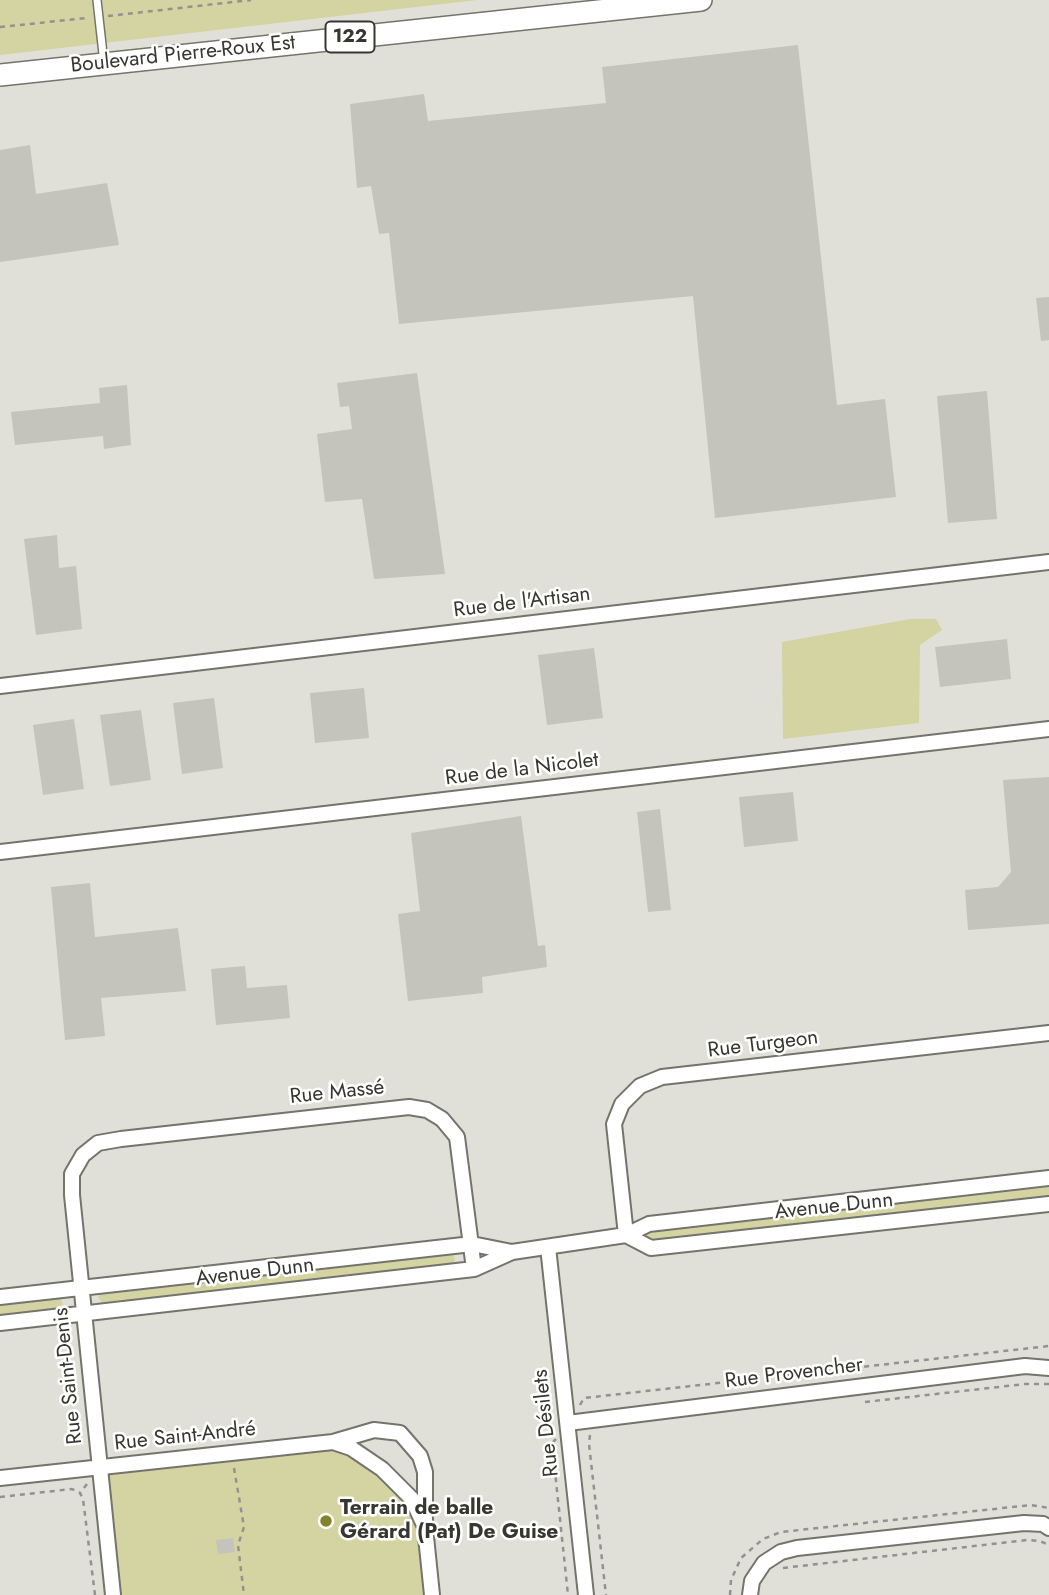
<!DOCTYPE html>
<meta charset="utf-8">
<style>
body{margin:0}
canvas{display:block;background:#e0e0d8}
</style>
<canvas width="1049" height="1595"></canvas>
<script>
const ctx = document.querySelector('canvas').getContext('2d');
ctx.lineJoin = 'round';
function paint(path, color) {
  ctx.fillStyle = color;
  ctx.fill(path, 'evenodd');
}
function toPath(rows) {
  const path = new Path2D();
  for (const r of rows) {
    path.moveTo(r[0], r[1]);
    for (let i = 2; i < r.length; i += 2) path.lineTo(r[i], r[i + 1]);
  }
  return path;
}
function trace(path, color, width, dash) {
  ctx.strokeStyle = color;
  ctx.lineWidth = width;
  ctx.lineCap = dash ? 'butt' : 'round';
  ctx.setLineDash(dash || []);
  ctx.stroke(path);
}
function label(font, color, halo, rows, align = 'center') {
  ctx.font = font + ' Jost,sans-serif';
  ctx.lineWidth = 5;
  ctx.setLineDash([]);
  ctx.textBaseline = 'middle';
  ctx.strokeStyle = halo;
  ctx.fillStyle = color;
  for (const [text, x, y, turn = 0] of rows) {
    ctx.save();
    ctx.translate(x, y);
    ctx.rotate((+turn || 0) * Math.PI / 180);
    ctx.textAlign = isNaN(turn) ? turn : align;
    if (halo) ctx.strokeText(text, 0, 0);
    ctx.fillText(text, 0, 0);
    ctx.restore();
  }
}
paint(toPath([
 [0,0,477,0,0,55],
 [910,619,936,619,942,630,920,645,919,723,783,739,782,642],
 [1049,1185,1049,1199,650,1244,644,1236,648,1230],
 [453,1253,455,1260,451,1266,104,1306,98,1297,102,1291],
 [60,1297,63,1304,59,1309,0,1316,0,1302],
 [333,1442,382,1469,425,1527,432,1595,113,1595,100,1467]
]), '#d4d3a2');
paint(toPath([
 [798,45,837,405,885,399,896,497,715,518,693,296,399,324,389,233,379,234,371,186,357,188,350,104,424,94,428,121,606,103,602,67],
 [30,145,36,194,107,183,119,245,0,262,0,150],
 [1049,297,1049,340,1041,341,1036,298],
 [417,373,445,574,374,579,362,499,325,502,317,434,352,429,349,406,340,407,337,383],
 [127,385,131,445,104,449,103,436,15,445,11,412,100,403,99,388],
 [987,391,997,519,948,523,937,396],
 [57,535,59,568,76,566,82,629,36,635,24,539],
 [1007,639,1011,679,940,687,935,647],
 [594,648,603,718,547,725,538,655],
 [364,688,369,738,315,743,310,693],
 [214,698,223,768,182,774,173,703],
 [141,710,151,780,110,786,100,715],
 [74,719,84,789,43,795,33,725],
 [1049,777,1049,924,968,930,965,890,998,887,1011,872,1003,780],
 [793,792,798,841,744,847,739,797],
 [660,809,671,910,648,912,637,812],
 [521,816,538,946,545,945,547,967,482,977,483,993,408,1001,398,914,420,911,411,833],
 [90,883,95,937,178,928,186,991,101,998,105,1036,65,1040,51,887],
 [245,966,247,988,287,985,290,1018,216,1025,211,969],
 [233,1538,235,1552,218,1554,216,1540]
]), '#c4c4bc');
const service = toPath([
 [97,0,104,63]
]);
const minor = toPath([
 [0,686,1049,562],
 [0,852,1049,729],
 [626,1235,614,1124,622,1104,640,1086,662,1077,1049,1033],
 [626,1235,651,1248,1049,1204],
 [548,1247,586,1595],
 [0,1297,472,1244,512,1252],
 [0,1323,474,1269,512,1252,626,1235,649,1224,1049,1178],
 [568,1423,1025,1366,1049,1368],
 [333,1442,374,1430,400,1433,420,1456,425,1472,425,1523],
 [0,1478,333,1442,351,1448,382,1469,412,1499,425,1527,432,1595],
 [113,1595,72,1195,72,1174,83,1155,98,1143,121,1139,409,1107,427,1110,442,1119,457,1137,474,1269],
 [750,1595,752,1581,764,1563,781,1552,797,1548,1024,1523,1043,1524,1049,1528]
]);
const primary = toPath([
 [0,75,701,0]
]);
trace(service, '#74746d', 10);
trace(minor, '#74746d', 18);
trace(primary, '#74746d', 24);
trace(toPath([
 [108,16,251,0],
 [0,27,87,18],
 [865,1402,1025,1384,1049,1384],
 [580,1405,584,1398,1049,1346],
 [590,1435,589,1444,606,1595],
 [556,1439,552,1443,568,1595],
 [234,1468,244,1527,238,1545,244,1595],
 [87,1484,80,1493,83,1499,95,1595],
 [0,1497,72,1489,80,1493],
 [783,1568,1027,1540,1040,1541,1049,1545],
 [730,1595,731,1580,741,1558,763,1539,781,1532,1031,1505,1049,1508]
]), '#93938e', 2.5, [5, 5]);
trace(service, '#fff', 7);
trace(minor, '#fff', 14);
trace(primary, '#fff', 21);
for (const [x, y, r, color] of [
 [326,1521,7,"#86822a"]
]) {
  const dot = new Path2D();
  dot.arc(x, y, r, 0, 2 * Math.PI);
  ctx.fillStyle = color;
  ctx.fill(dot);
  trace(dot, '#fffffe', 2.5);
}
for (const [x, y, w] of [
 [350,37,49]
]) {
  const box = new Path2D();
  box.roundRect(x - w / 2, y - 15.5, w, 31, 5);
  ctx.fillStyle = '#fffffe';
  ctx.fill(box);
  trace(box, '#363633', 2);
}
label('bold 19px', '#363633', null, [
 ["122",350,37]
]);
label('21px', '#363633', '#fffffe', [
 ["Boulevard Pierre-Roux Est",183,55,-6],
 ["Rue de l'Artisan",522,603,-7],
 ["Rue de la Nicolet",522,770,-7],
 ["Rue Turgeon",763,1045,-7],
 ["Rue Massé",337,1093,-6],
 ["Avenue Dunn",834,1207,-6],
 ["Avenue Dunn",255,1273,-7],
 ["Rue Provencher",794,1374,-7],
 ["Rue Saint-Denis",69,1376,-96],
 ["Rue Désilets",547,1423,-96],
 ["Rue Saint-André",185,1437,-6]
]);
label('bold 21px', '#363633', '#fffffe', [
 ["Terrain de balle",340,1509],
 ["Gérard (Pat) De Guise",340,1533]
], 'left');
</script>
